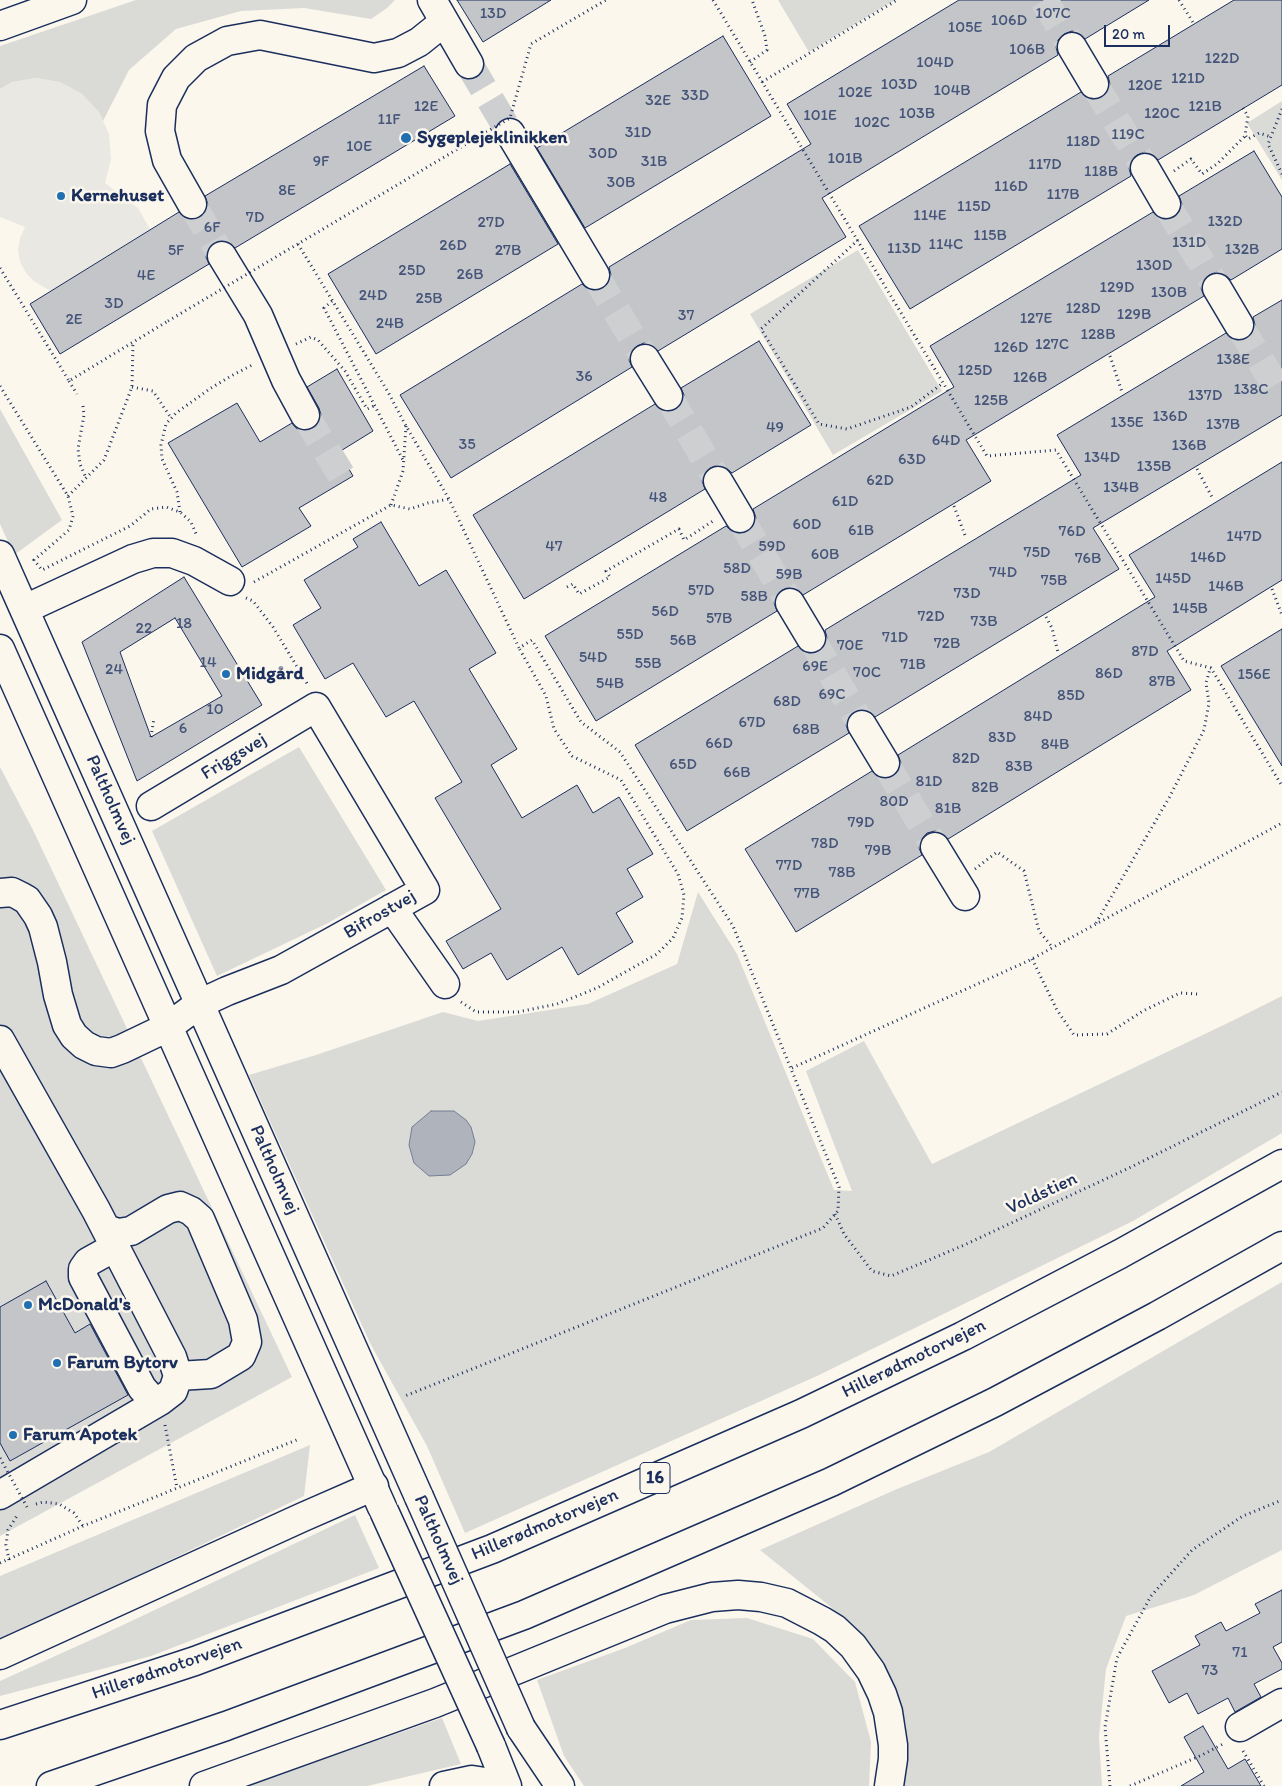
<!DOCTYPE html>
<meta charset="utf-8">
<style>
body{margin:0}
#map{position:relative;width:1282px;height:1786px;overflow:hidden;background:#fbf7ec;font-family:Itim,sans-serif}
canvas{display:block}
.scale{position:absolute;left:1104px;top:25px;width:66px;height:22px;box-sizing:border-box;border:2px solid #1b2f5e;border-top:0;padding-left:6px;font-size:15px;line-height:18px;white-space:nowrap;color:#1b2f5e;-webkit-text-stroke:4px #fbf7ec;paint-order:stroke}
</style>
<div id="map">
<canvas width="1282" height="1786"></canvas>
<div class="scale">20 m</div>
</div>
<script>
const ctx = document.querySelector('canvas').getContext('2d');
ctx.lineJoin = 'round';
function paint(path, color) {
  ctx.fillStyle = color;
  ctx.fill(path, 'evenodd');
}
function toPath(rows) {
  const path = new Path2D();
  for (const r of rows) {
    path.moveTo(r[0], r[1]);
    for (let i = 2; i < r.length; i += 2) path.lineTo(r[i], r[i + 1]);
  }
  return path;
}
function trace(path, color, width, dash) {
  ctx.strokeStyle = color;
  ctx.lineWidth = width;
  ctx.lineCap = dash ? 'butt' : 'round';
  ctx.setLineDash(dash || []);
  ctx.stroke(path);
}
function label(font, color, halo, rows, align = 'center') {
  ctx.font = font + ' Itim,sans-serif';
  ctx.lineWidth = 5;
  ctx.setLineDash([]);
  ctx.textBaseline = 'middle';
  ctx.strokeStyle = halo;
  ctx.fillStyle = color;
  for (const [text, x, y, turn = 0] of rows) {
    ctx.save();
    ctx.translate(x, y);
    ctx.rotate((+turn || 0) * Math.PI / 180);
    ctx.textAlign = isNaN(turn) ? turn : align;
    if (halo) ctx.strokeText(text, 0, 0);
    ctx.fillText(text, 0, 0);
    ctx.restore();
  }
}
paint(toPath([
 [36,78,60,82,82,94,99,112,109,134,111,159,105,183,138,208,150,229,51,291,35,282,26,273,20,262,18,250,20,238,25,227,0,217,0,89,12,82]
]), '#eae8e2');
paint(toPath([
 [136,0,395,0,387,8,371,19,304,8,241,11,176,29,129,70,103,121,99,112,82,94,60,82,36,78,12,82,0,89,0,46],
 [778,0,895,0,809,52],
 [1282,101,1282,180,1247,123],
 [858,250,942,391,833,455,750,314],
 [0,409,62,520,14,555,0,524],
 [299,747,386,890,328,923,217,976,152,831],
 [0,767,33,830,292,1377,0,1536],
 [698,892,737,954,834,1190,852,1191,806,1071,864,1041,932,1164,1232,1021,1282,996,1282,1133,1133,1221,817,1376,465,1533,427,1446,370,1343,249,1075,316,1055,443,1012,478,1021,588,1004,677,964],
 [1282,1282,1282,1550,1194,1595,1126,1616,1106,1669,1099,1737,1102,1786,898,1786,906,1724,878,1658,831,1607,760,1550,897,1489,989,1452],
 [310,1445,304,1496,0,1641,0,1576],
 [355,1515,379,1568,151,1656,0,1696,0,1681,104,1634],
 [747,1618,813,1639,855,1682,871,1742,869,1786,584,1786,564,1756,537,1680,625,1648,691,1620],
 [442,1718,461,1764,367,1786,246,1786]
]), '#dadad7');
const water = toPath([
 [431,1111,454,1111,466,1120,471,1127,475,1142,472,1154,466,1164,450,1175,429,1176,414,1163,409,1145,412,1127,431,1111]
]);
paint(water, '#afb3bb');
trace(water, '#747e96', 1);
const building = toPath([
 [457,0,551,0,483,42,457,0],
 [959,0,1149,0,1085,39,1079,33,1072,31,1064,34,1058,40,1056,47,1058,55,822,198,846,237,658,351,652,345,644,343,637,346,631,352,629,360,632,367,451,478,400,395,582,284,588,289,595,291,603,288,609,282,611,275,609,267,811,144,787,104,959,0],
 [1234,0,1282,0,1282,85,1158,160,1153,155,1145,152,1137,155,1132,160,1129,168,1131,176,910,309,859,226,1081,92,1087,98,1094,100,1102,97,1108,91,1110,84,1108,76,1234,0],
 [723,36,771,116,585,228,537,148,723,36],
 [424,66,455,116,235,248,229,242,221,240,214,242,208,249,206,257,209,264,60,354,30,304,179,212,184,217,191,220,200,217,205,212,208,205,205,196,424,66],
 [1254,151,1282,197,1282,249,1231,280,1225,275,1217,272,1209,275,1203,281,1201,288,1204,296,966,440,991,481,803,595,798,590,790,587,782,590,777,595,774,603,777,611,596,721,545,636,726,526,732,531,740,534,748,531,754,525,756,518,753,509,954,387,930,346,1153,212,1158,217,1166,220,1174,217,1179,212,1182,204,1179,196,1254,151],
 [510,164,558,244,376,354,328,274,510,164],
 [1282,300,1282,415,1093,528,1119,569,875,717,870,712,862,709,854,712,849,717,846,725,849,733,687,831,635,745,798,646,803,651,811,654,819,651,824,646,827,638,825,630,1081,475,1057,435,1226,333,1232,339,1239,341,1247,338,1253,332,1255,325,1253,317,1282,300],
 [759,341,811,425,732,473,726,468,718,465,710,468,704,474,702,481,705,489,524,599,473,515,655,404,661,410,669,412,676,409,682,403,684,395,681,388,759,341],
 [337,369,373,431,339,452,353,476,299,508,311,526,242,567,168,443,237,403,260,442,292,423,297,429,304,431,312,429,318,424,321,415,319,408,307,387,337,369],
 [1282,462,1282,580,1167,651,1191,690,948,839,942,833,935,831,927,833,921,840,919,848,922,855,796,932,745,849,872,771,877,776,885,779,893,776,898,771,901,763,898,755,1155,597,1129,555,1282,462],
 [381,522,419,586,446,570,496,653,469,669,517,749,491,765,522,818,577,785,593,813,619,797,653,854,627,869,643,897,616,913,633,942,578,975,562,947,507,980,491,953,463,969,446,941,501,909,435,798,462,782,414,701,386,717,353,663,325,679,293,625,321,608,304,580,358,547,353,539,381,522],
 [184,577,262,705,137,781,82,642,184,577],
 [175,618,222,696,151,737,120,652,175,618],
 [1282,629,1282,766,1221,666,1282,629],
 [46,1281,75,1333,90,1324,128,1395,10,1461,0,1443,0,1307,46,1281],
 [1282,1590,1282,1642,1273,1647,1282,1663,1282,1669,1254,1684,1261,1697,1235,1712,1228,1698,1198,1714,1187,1693,1169,1703,1152,1671,1200,1645,1195,1636,1221,1622,1226,1631,1260,1613,1255,1604,1282,1590],
 [1203,1726,1228,1769,1245,1759,1261,1786,1181,1786,1204,1772,1184,1737,1203,1726]
]);
paint(building, '#c3c5c9');
trace(building, '#1b2f5e', 1);
trace(toPath([
 [1044,0,1072,47],
 [469,64,510,133],
 [1094,84,1145,168],
 [192,204,222,256],
 [1166,204,1217,288],
 [595,275,645,359],
 [1239,325,1282,396],
 [668,396,718,481],
 [305,415,345,481],
 [740,518,790,603],
 [811,638,862,725],
 [885,763,935,847]
]), '#cecfd0', 28, [28, 14]);
const minor = toPath([
 [432,0,469,64],
 [0,26,72,0],
 [1072,47,1094,84],
 [510,133,595,275],
 [1145,168,1166,204],
 [192,204,167,160,160,131,162,105,176,78,196,58,227,41,260,35,374,58,398,53,419,42,444,22],
 [222,256,258,315,286,380,305,415],
 [1217,288,1239,325],
 [645,359,668,396],
 [718,481,740,518],
 [0,555,419,1497],
 [790,603,811,638],
 [25,609,133,559,153,553,172,553,194,561,230,581],
 [0,649,382,1507],
 [862,725,885,763],
 [935,847,965,896],
 [0,893,12,892,20,896,27,900,38,916,43,927,52,962,58,995,67,1025,74,1036,84,1045,96,1051,111,1053,122,1049,168,1027,199,1004,227,991,281,970,425,890,316,707,151,806],
 [392,908,445,984],
 [0,1040,96,1210,172,1357,178,1376,173,1391,160,1401,0,1495],
 [106,1229,118,1233,131,1231,168,1209,180,1206,191,1211,200,1219,243,1320,247,1342,241,1356,211,1374,178,1376],
 [115,1247,88,1262,83,1269,83,1277,142,1388,150,1397,160,1401],
 [1240,1727,1282,1703],
 [491,1746,507,1786]
]);
const highway = toPath([
 [0,1655,303,1517,374,1486],
 [0,1725,195,1661,492,1549,801,1414,963,1336,1120,1254,1282,1164],
 [521,1728,560,1786],
 [51,1786,226,1726,524,1615,831,1482,995,1402,1157,1316,1282,1246],
 [204,1786,435,1703,665,1609,712,1597,738,1595,761,1597,787,1603,822,1621,835,1629,853,1646,871,1671,882,1694,888,1712,893,1745,893,1759,889,1786],
 [444,1786,472,1780,485,1782,493,1786]
]);
trace(minor, '#1b2f5e', 31);
trace(highway, '#1b2f5e', 31);
trace(toPath([
 [713,0,987,456,1056,450,1184,661,1211,668,1282,786],
 [1179,0,1194,24],
 [750,62,767,50,765,36,752,0],
 [762,82,897,0],
 [1243,108,1248,116,1245,135,1248,139,1259,133,1271,137],
 [1282,109,1268,144,1282,174],
 [1174,171,1191,159,1202,174,1217,164,1245,136],
 [858,240,761,329,819,424,847,429,911,407,943,383],
 [298,244,388,392,406,426,449,499,519,648,532,640,581,722,620,752,733,926,839,1187,838,1211,823,1228,405,1396],
 [0,268,69,381,168,321],
 [332,301,324,308,404,462],
 [296,344,311,337,318,340,345,371,367,409,374,406],
 [1110,356,1122,392],
 [69,381,77,394],
 [0,386,68,496,73,516,69,530,34,560,42,570,130,526,151,509,166,507,180,512,191,522,197,536],
 [132,387,153,391,171,418],
 [83,406,84,415,78,449,80,464,86,478],
 [1197,469,1213,499],
 [68,496,104,460,132,387,133,343],
 [391,505,403,471,406,426],
 [954,506,966,538],
 [180,512,177,492,162,459,161,445,166,424,176,413,211,388,231,376,254,364],
 [254,582,391,505,410,509,428,503,449,499],
 [567,587,573,584,579,594,610,577,606,571,679,529,684,540,713,521],
 [1272,589,1282,615],
 [246,598,253,601,273,627,308,685],
 [1046,617,1052,628,1058,652],
 [151,737,154,718],
 [975,869,997,852,1024,871,1039,931,1053,948],
 [1096,923,1169,798,1204,730,1209,703,1206,683,1210,669],
 [1032,959,1057,1010,1074,1035,1107,1034,1143,1011,1180,993,1198,994],
 [461,1002,476,1012,518,1012,557,1004,597,988,657,954,673,938,682,918,684,895,678,874,621,780,572,756,554,729,546,696,519,648],
 [792,1068,1028,961,1282,823],
 [835,1214,844,1234,872,1271,891,1276,962,1246,1129,1168,1282,1092],
 [165,1425,177,1488],
 [36,1504,43,1502,59,1504,74,1513,83,1526],
 [9,1560,6,1545,8,1530,18,1514],
 [0,1563,83,1526,299,1439],
 [1243,1751,1264,1786],
 [1110,1786,1105,1727,1117,1658,1151,1596,1192,1550,1243,1516,1282,1500],
 [1130,1786,1202,1755,1223,1744]
]), '#1b2f5e', 3, [1, 4]);
trace(minor, '#fbf7ec', 28);
trace(highway, '#fbf7ec', 28);
const minorBridge = toPath([
 [419,1497,521,1728],
 [384,1511,491,1746]
]);
trace(minorBridge, '#1b2f5e', 31, []);
trace(toPath([
 [168,321,510,118,531,44,606,0],
 [0,1458,27,1507]
]), '#1b2f5e', 3, [1, 4]);
trace(minorBridge, '#fbf7ec', 28);
for (const [x, y, r, color] of [
 [406,138,6,"#1f6fb2"],
 [61,196,5,"#1f6fb2"],
 [226,674,5,"#1f6fb2"],
 [28,1305,5,"#1f6fb2"],
 [57,1363,5,"#1f6fb2"],
 [13,1435,5,"#1f6fb2"]
]) {
  const dot = new Path2D();
  dot.arc(x, y, r, 0, 2 * Math.PI);
  ctx.fillStyle = color;
  ctx.fill(dot);
  trace(dot, '#fbf7ec', 2);
}
label('16px', '#455479', null, [
 ["13D",493,14],
 ["107C",1053,14],
 ["106D",1009,21],
 ["105E",965,28],
 ["106B",1027,50],
 ["122D",1222,59],
 ["104D",935,63],
 ["121D",1188,79],
 ["103D",899,85],
 ["120E",1145,86],
 ["104B",952,91],
 ["102E",855,93],
 ["33D",695,96],
 ["32E",658,101],
 ["12E",426,107],
 ["121B",1205,107],
 ["103B",917,114],
 ["120C",1162,114],
 ["101E",820,116],
 ["11F",389,120],
 ["102C",872,123],
 ["31D",638,133],
 ["119C",1128,135],
 ["118D",1083,142],
 ["10E",359,147],
 ["30D",603,154],
 ["101B",845,159],
 ["9F",321,162],
 ["31B",654,162],
 ["117D",1045,165],
 ["118B",1101,172],
 ["30B",621,183],
 ["116D",1011,187],
 ["8E",287,191],
 ["117B",1063,195],
 ["115D",974,207],
 ["114E",930,216],
 ["7D",255,218],
 ["132D",1225,222],
 ["27D",491,223],
 ["6F",212,228],
 ["115B",990,236],
 ["131D",1189,243],
 ["114C",946,245],
 ["26D",453,246],
 ["113D",904,249],
 ["132B",1242,250],
 ["5F",176,251],
 ["27B",508,251],
 ["130D",1154,266],
 ["25D",412,271],
 ["26B",470,275],
 ["4E",146,276],
 ["129D",1117,288],
 ["130B",1169,293],
 ["24D",373,296],
 ["25B",429,299],
 ["3D",114,304],
 ["128D",1083,309],
 ["129B",1134,315],
 ["37",686,316],
 ["127E",1036,319],
 ["2E",74,320],
 ["24B",390,324],
 ["128B",1098,335],
 ["127C",1052,345],
 ["126D",1011,348],
 ["138E",1233,360],
 ["125D",975,371],
 ["36",584,377],
 ["126B",1030,378],
 ["138C",1251,390],
 ["137D",1205,396],
 ["125B",991,401],
 ["136D",1170,417],
 ["135E",1127,423],
 ["137B",1223,425],
 ["49",775,428],
 ["64D",946,441],
 ["35",467,445],
 ["136B",1189,446],
 ["134D",1102,458],
 ["63D",912,460],
 ["135B",1154,467],
 ["62D",880,481],
 ["134B",1121,488],
 ["48",658,498],
 ["61D",845,502],
 ["60D",807,525],
 ["61B",861,531],
 ["76D",1072,532],
 ["147D",1244,537],
 ["47",554,547],
 ["59D",772,547],
 ["75D",1037,553],
 ["60B",825,555],
 ["146D",1208,558],
 ["76B",1088,559],
 ["58D",737,569],
 ["74D",1003,573],
 ["59B",789,575],
 ["145D",1173,579],
 ["75B",1054,581],
 ["146B",1226,587],
 ["57D",701,591],
 ["73D",967,594],
 ["58B",754,597],
 ["145B",1190,609],
 ["56D",665,612],
 ["72D",931,617],
 ["57B",719,619],
 ["73B",984,622],
 ["18",184,624],
 ["22",144,629],
 ["55D",630,635],
 ["71D",895,638],
 ["56B",683,641],
 ["72B",947,644],
 ["70E",850,646],
 ["87D",1145,652],
 ["54D",593,658],
 ["14",208,663],
 ["55B",648,664],
 ["71B",913,665],
 ["69E",815,667],
 ["24",114,670],
 ["70C",867,673],
 ["86D",1109,674],
 ["156E",1254,675],
 ["87B",1162,682],
 ["54B",610,684],
 ["69C",832,695],
 ["85D",1071,696],
 ["68D",787,702],
 ["10",215,710],
 ["84D",1038,717],
 ["67D",752,723],
 ["6",183,729],
 ["68B",806,730],
 ["83D",1002,738],
 ["66D",719,744],
 ["84B",1055,745],
 ["82D",966,759],
 ["65D",683,765],
 ["83B",1019,767],
 ["66B",737,773],
 ["81D",929,782],
 ["82B",985,788],
 ["80D",894,802],
 ["81B",948,809],
 ["79D",861,823],
 ["78D",825,844],
 ["79B",878,851],
 ["77D",789,866],
 ["78B",842,873],
 ["77B",807,894],
 ["71",1240,1653],
 ["73",1210,1671]
]);
for (const [x, y, w] of [
 [655,1478,30]
]) {
  const box = new Path2D();
  box.roundRect(x - w / 2, y - 15.5, w, 31, 4);
  ctx.fillStyle = '#fbf7ec';
  ctx.fill(box);
  trace(box, '#1b2f5e', 1);
}
label('bold 18px', '#1b2f5e', null, [
 ["16",655,1478]
]);
label('bold 19px', '#1b2f5e', '#fbf7ec', [
 ["Sygeplejeklinikken",417,138],
 ["Kernehuset",71,196],
 ["Midgård",236,674],
 ["McDonald's",38,1305],
 ["Farum Bytorv",67,1363],
 ["Farum Apotek",23,1435]
], 'left');
label('19px', '#1b2f5e', '#fbf7ec', [
 ["Friggsvej",234,757,-31],
 ["Paltholmvej",110,800,66],
 ["Bifrostvej",380,915,-30],
 ["Paltholmvej",274,1170,66],
 ["Voldstien",1042,1194,-25],
 ["Hillerødmotorvejen",914,1359,-26],
 ["Hillerødmotorvejen",545,1525,-23],
 ["Paltholmvej",438,1540,66],
 ["Hillerødmotorvejen",167,1669,-19]
]);
</script>
